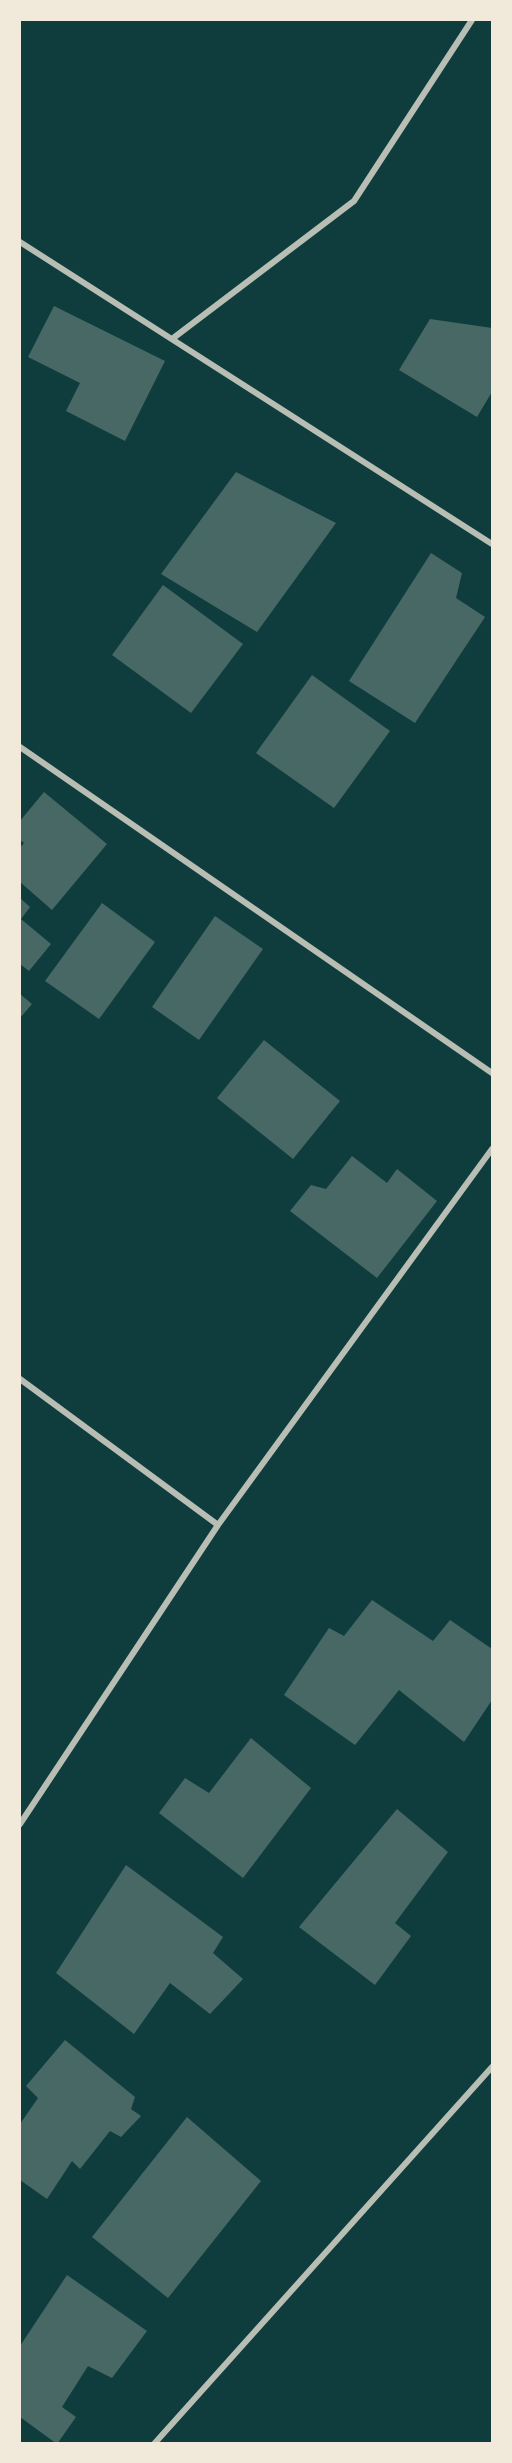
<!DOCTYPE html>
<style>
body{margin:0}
#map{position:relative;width:512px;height:2463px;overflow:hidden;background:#0f3d3e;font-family:"Space Grotesk",sans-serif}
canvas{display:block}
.frame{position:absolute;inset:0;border:21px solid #f1e9da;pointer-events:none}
</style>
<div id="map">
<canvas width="512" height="2463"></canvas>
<div class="frame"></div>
</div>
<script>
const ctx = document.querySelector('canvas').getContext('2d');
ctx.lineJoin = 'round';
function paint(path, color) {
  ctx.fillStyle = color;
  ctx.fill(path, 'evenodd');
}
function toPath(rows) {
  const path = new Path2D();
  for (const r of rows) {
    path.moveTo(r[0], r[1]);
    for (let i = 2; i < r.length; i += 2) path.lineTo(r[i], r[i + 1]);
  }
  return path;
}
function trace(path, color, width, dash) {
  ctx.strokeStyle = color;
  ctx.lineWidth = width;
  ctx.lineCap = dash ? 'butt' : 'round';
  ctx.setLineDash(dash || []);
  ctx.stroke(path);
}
paint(toPath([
 [54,306,165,361,125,441,66,411,80,383,28,357],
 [430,319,492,328,492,392,477,417,399,370],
 [236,472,336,523,257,632,161,574],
 [431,553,462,573,456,598,485,617,415,723,349,681],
 [163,585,243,644,191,713,112,655],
 [312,675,390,731,334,808,256,753],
 [44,792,107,844,52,910,20,882,20,848,24,843,20,840,20,821],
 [20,898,30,907,21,919,51,944,29,971,20,964],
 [102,903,155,942,99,1019,45,981],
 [215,916,263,949,199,1040,152,1007],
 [20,994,32,1004,20,1018],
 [264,1040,340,1101,293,1159,217,1098],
 [352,1156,387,1183,397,1169,437,1201,377,1278,290,1211,311,1185,326,1189],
 [372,1600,433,1641,450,1620,492,1649,492,1700,464,1742,399,1690,355,1745,284,1695,329,1628,344,1636],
 [251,1738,311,1788,243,1878,159,1813,185,1778,209,1793],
 [397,1809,448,1852,395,1923,411,1936,375,1985,299,1927],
 [126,1865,223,1937,213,1953,243,1979,210,2014,170,1983,134,2034,56,1973],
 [65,2040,135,2097,131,2109,141,2116,121,2137,110,2131,80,2169,72,2161,47,2199,20,2180,20,2124,38,2098,26,2086],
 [187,2117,261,2181,168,2298,92,2237],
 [67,2275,147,2331,112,2378,88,2366,62,2407,76,2417,57,2444,20,2417,20,2346]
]), '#486865');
trace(toPath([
 [20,242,492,544],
 [172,339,354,201,472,20],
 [20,747,492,1073],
 [20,1379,218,1525],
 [20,1824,218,1525,492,1149],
 [154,2444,492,2067]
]), '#b8beb3', 6);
</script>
